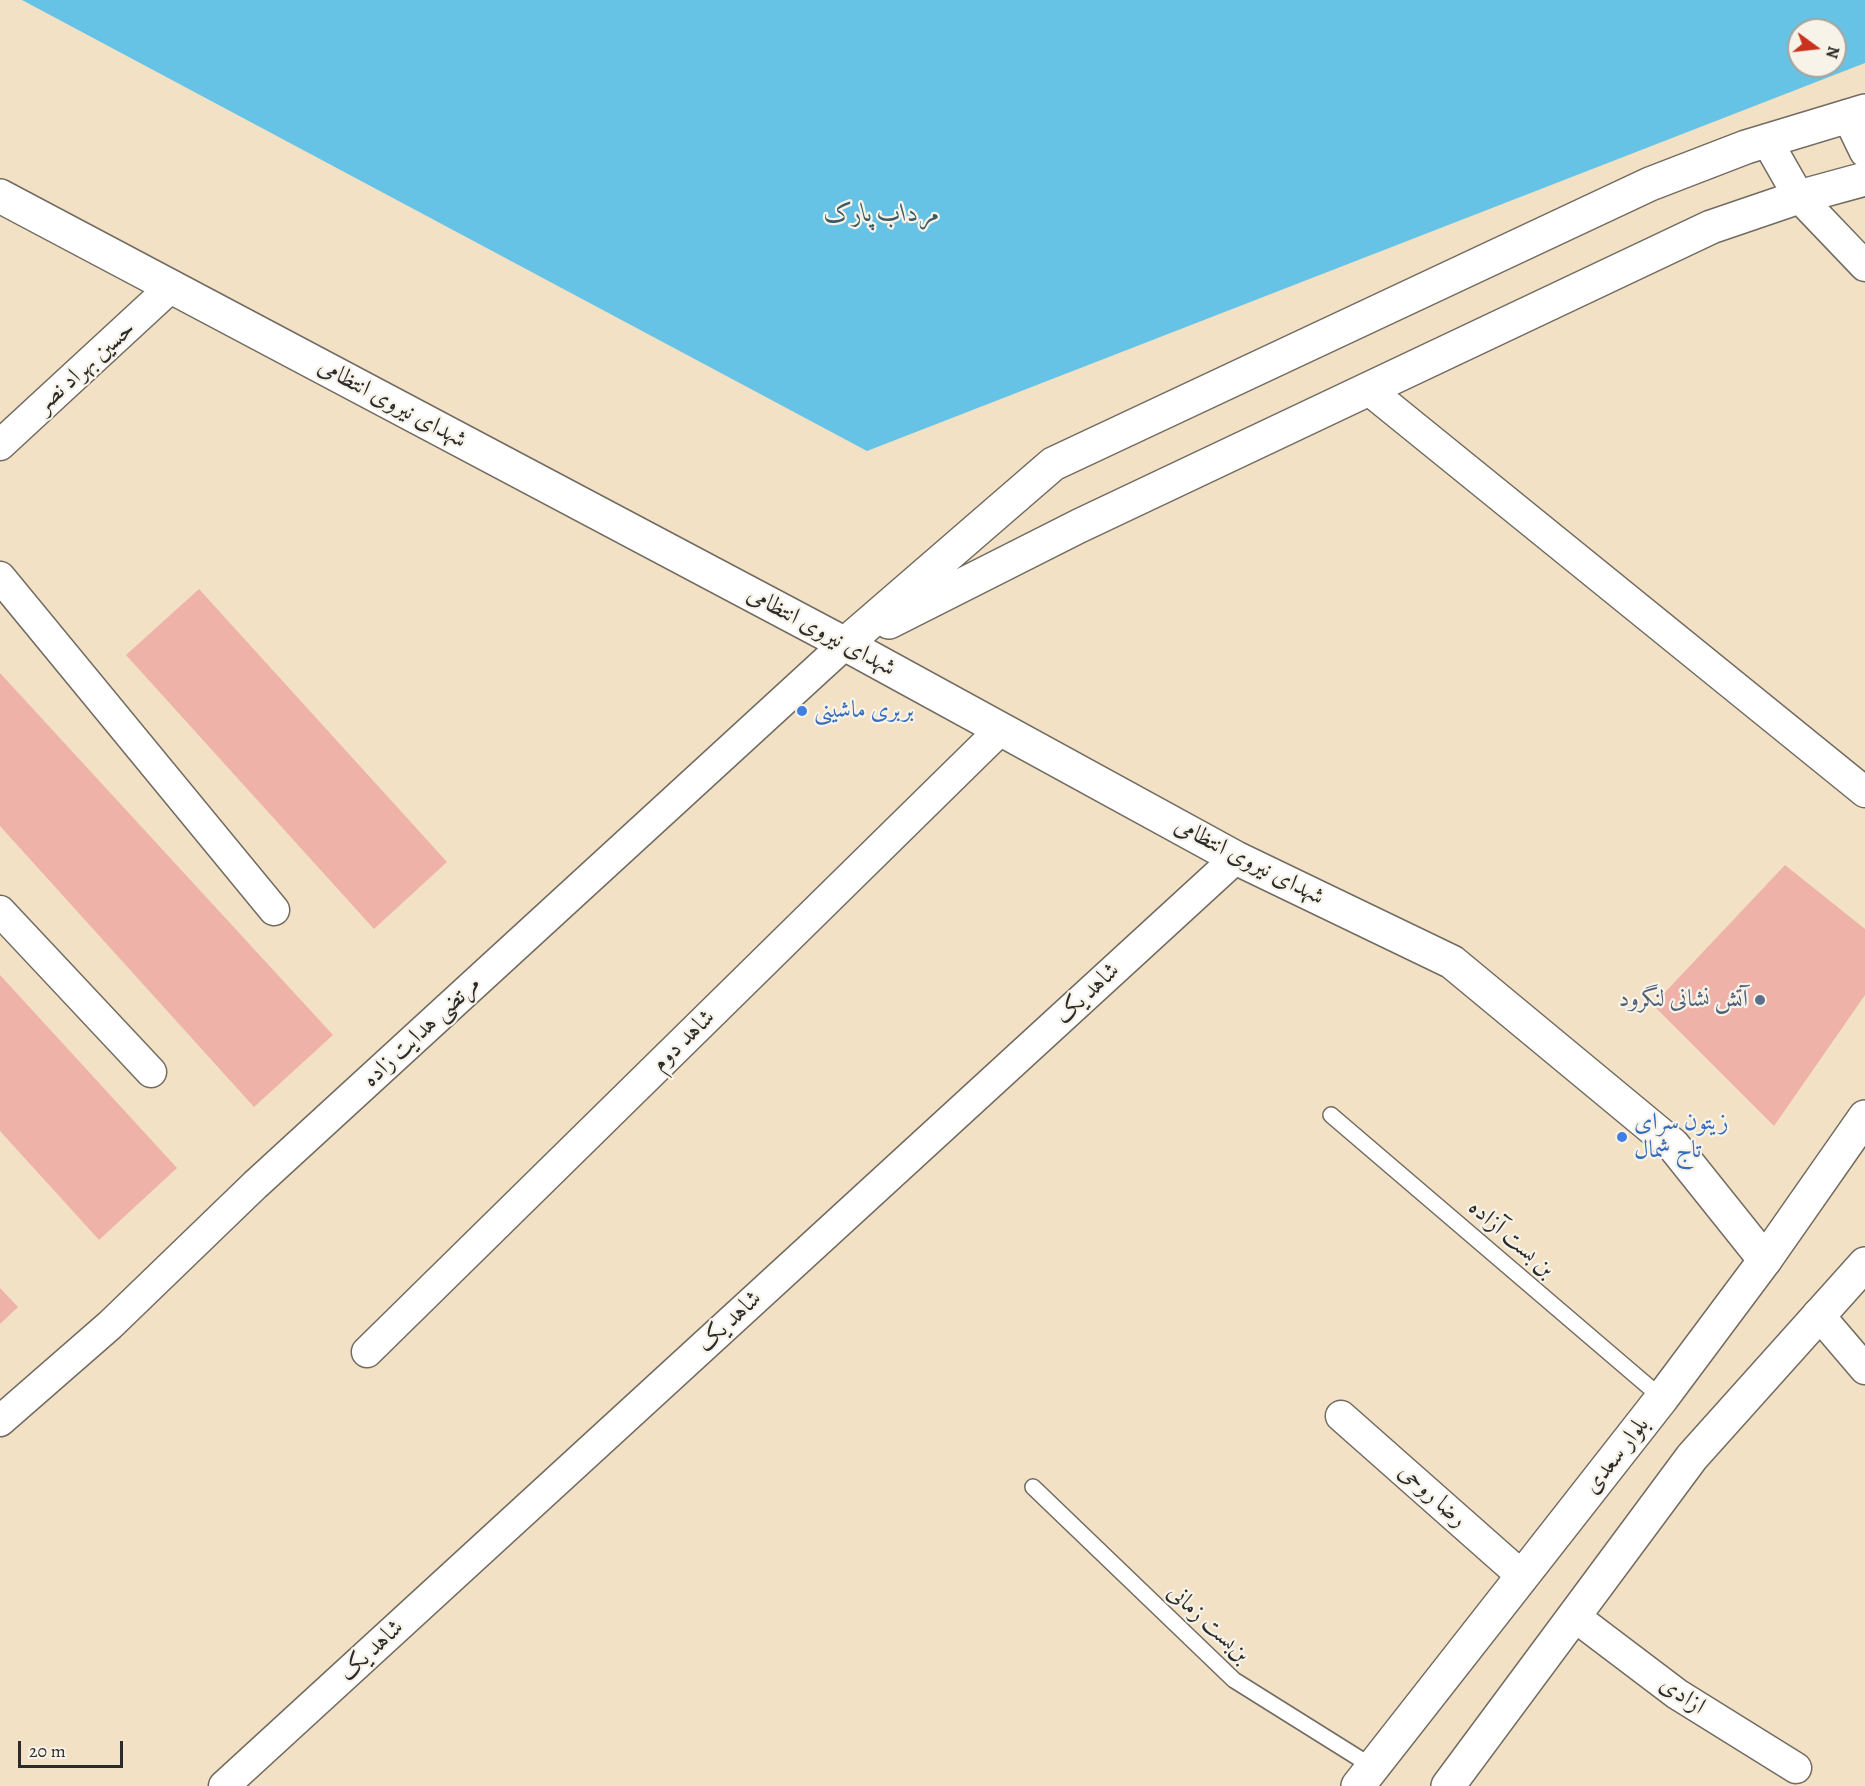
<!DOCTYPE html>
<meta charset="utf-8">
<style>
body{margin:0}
#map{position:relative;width:1865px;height:1786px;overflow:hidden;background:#f2e1c5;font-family:Alegreya,serif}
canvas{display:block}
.north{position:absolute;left:1787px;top:18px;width:60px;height:60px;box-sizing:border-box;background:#f7f3e8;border:2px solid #a5a39c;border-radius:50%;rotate:105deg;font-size:16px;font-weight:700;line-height:24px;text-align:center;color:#2b2b2b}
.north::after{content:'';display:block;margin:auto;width:21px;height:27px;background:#c8321e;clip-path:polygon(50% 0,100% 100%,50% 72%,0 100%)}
.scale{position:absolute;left:18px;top:1741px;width:105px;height:27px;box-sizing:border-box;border:3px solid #2b2b2b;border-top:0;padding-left:8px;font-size:18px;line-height:21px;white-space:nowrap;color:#2b2b2b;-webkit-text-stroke:4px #f7f3e8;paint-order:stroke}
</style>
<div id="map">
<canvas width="1865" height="1786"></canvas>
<div class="north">N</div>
<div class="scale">20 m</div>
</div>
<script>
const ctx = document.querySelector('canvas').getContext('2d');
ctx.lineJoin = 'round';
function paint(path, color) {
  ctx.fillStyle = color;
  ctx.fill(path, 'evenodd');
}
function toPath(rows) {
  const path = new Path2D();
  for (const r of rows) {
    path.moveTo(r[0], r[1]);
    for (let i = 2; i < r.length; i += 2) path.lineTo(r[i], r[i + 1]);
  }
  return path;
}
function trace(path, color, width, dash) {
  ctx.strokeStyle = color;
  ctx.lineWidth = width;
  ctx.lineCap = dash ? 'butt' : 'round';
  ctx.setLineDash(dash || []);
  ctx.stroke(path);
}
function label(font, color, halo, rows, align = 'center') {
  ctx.font = font + ' Alegreya,Amiri,serif';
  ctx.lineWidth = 4.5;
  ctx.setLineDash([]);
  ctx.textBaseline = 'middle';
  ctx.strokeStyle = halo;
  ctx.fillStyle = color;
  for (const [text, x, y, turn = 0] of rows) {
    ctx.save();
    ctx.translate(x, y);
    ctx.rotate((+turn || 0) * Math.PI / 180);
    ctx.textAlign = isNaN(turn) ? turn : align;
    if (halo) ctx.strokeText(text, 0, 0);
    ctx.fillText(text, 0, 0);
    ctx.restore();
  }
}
paint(toPath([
 [22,0,1865,0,1865,63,867,451],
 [1799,30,1835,30,1835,66,1799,66]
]), '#67c3e5');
paint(toPath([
 [199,589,447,862,374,929,126,655],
 [0,673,333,1035,254,1107,0,826],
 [1785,865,1865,929,1865,995,1774,1126,1653,1005],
 [0,975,177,1168,99,1240,0,1131],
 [0,1288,18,1307,0,1324]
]), '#efb2a9');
const service = toPath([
 [1331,1115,1662,1398],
 [1033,1487,1234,1680,1373,1767]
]);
const minor = toPath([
 [1847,115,1865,152],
 [1767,141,1799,197,1865,266],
 [1369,390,1865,792],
 [0,445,170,288],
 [0,577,274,910],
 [0,911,151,1072],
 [1818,1314,1865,1369],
 [367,1352,1000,730],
 [1341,1416,1522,1576],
 [0,1421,110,1325,255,1185,845,644],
 [1574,1616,1677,1694,1796,1768],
 [224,1786,1236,858]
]);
const tertiary = toPath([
 [0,196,845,644,1236,858,1452,962,1673,1145,1765,1260],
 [889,622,1079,526,1711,227,1799,197,1865,179],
 [845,644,1053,464,1650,184,1746,147,1865,111]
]);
const trunk = toPath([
 [1358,1786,1662,1398,1765,1260,1865,1117],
 [1448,1786,1692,1457,1865,1264]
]);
trace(service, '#716b61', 18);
trace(minor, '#716b61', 33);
trace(tertiary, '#716b61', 36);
trace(trunk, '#716b61', 36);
trace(service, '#fff', 15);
trace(minor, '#fff', 30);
trace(tertiary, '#fff', 33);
trace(trunk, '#fff', 33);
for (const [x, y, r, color] of [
 [802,711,6,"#3f7fe0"],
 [1760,1000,6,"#5c6f8a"],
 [1622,1137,6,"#3f7fe0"]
]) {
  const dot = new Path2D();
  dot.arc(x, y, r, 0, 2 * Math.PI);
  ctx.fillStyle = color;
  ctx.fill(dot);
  trace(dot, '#f7f3e8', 2);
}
label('24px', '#2b2b2b', '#f7f3e8', [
 ["حسین بهراد نصر",86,367,-42],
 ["شهدای نیروی انتظامی",392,404,28],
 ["شهدای نیروی انتظامی",821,632,28],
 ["شهدای نیروی انتظامی",1249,862,27],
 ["شاهد یک",1088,994,-43],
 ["مرتضی هدایت زاده",422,1032,-43],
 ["شاهد دوم",684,1041,-44],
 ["بن بست آزاده",1511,1239,41],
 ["شاهد یک",730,1322,-43],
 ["بلوار سعدی",1617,1456,-52],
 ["رضا روحی",1432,1496,42],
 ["بن‌بست زمانی",1208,1624,43],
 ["شاهد یک",372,1651,-43],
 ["ازادی",1682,1696,34]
]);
label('24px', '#366cbe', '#f7f3e8', [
 ["بربری ماشینی",814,711],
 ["زیتون سرای",1634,1123],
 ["تاج شمال",1634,1151]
], 'left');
label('24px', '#4e5e75', '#f7f3e8', [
 ["آتش نشانی لنگرود",1748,1000]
], 'right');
label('italic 26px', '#3d5963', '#f7f3e8', [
 ["مرداب پارک",882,215]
]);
</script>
